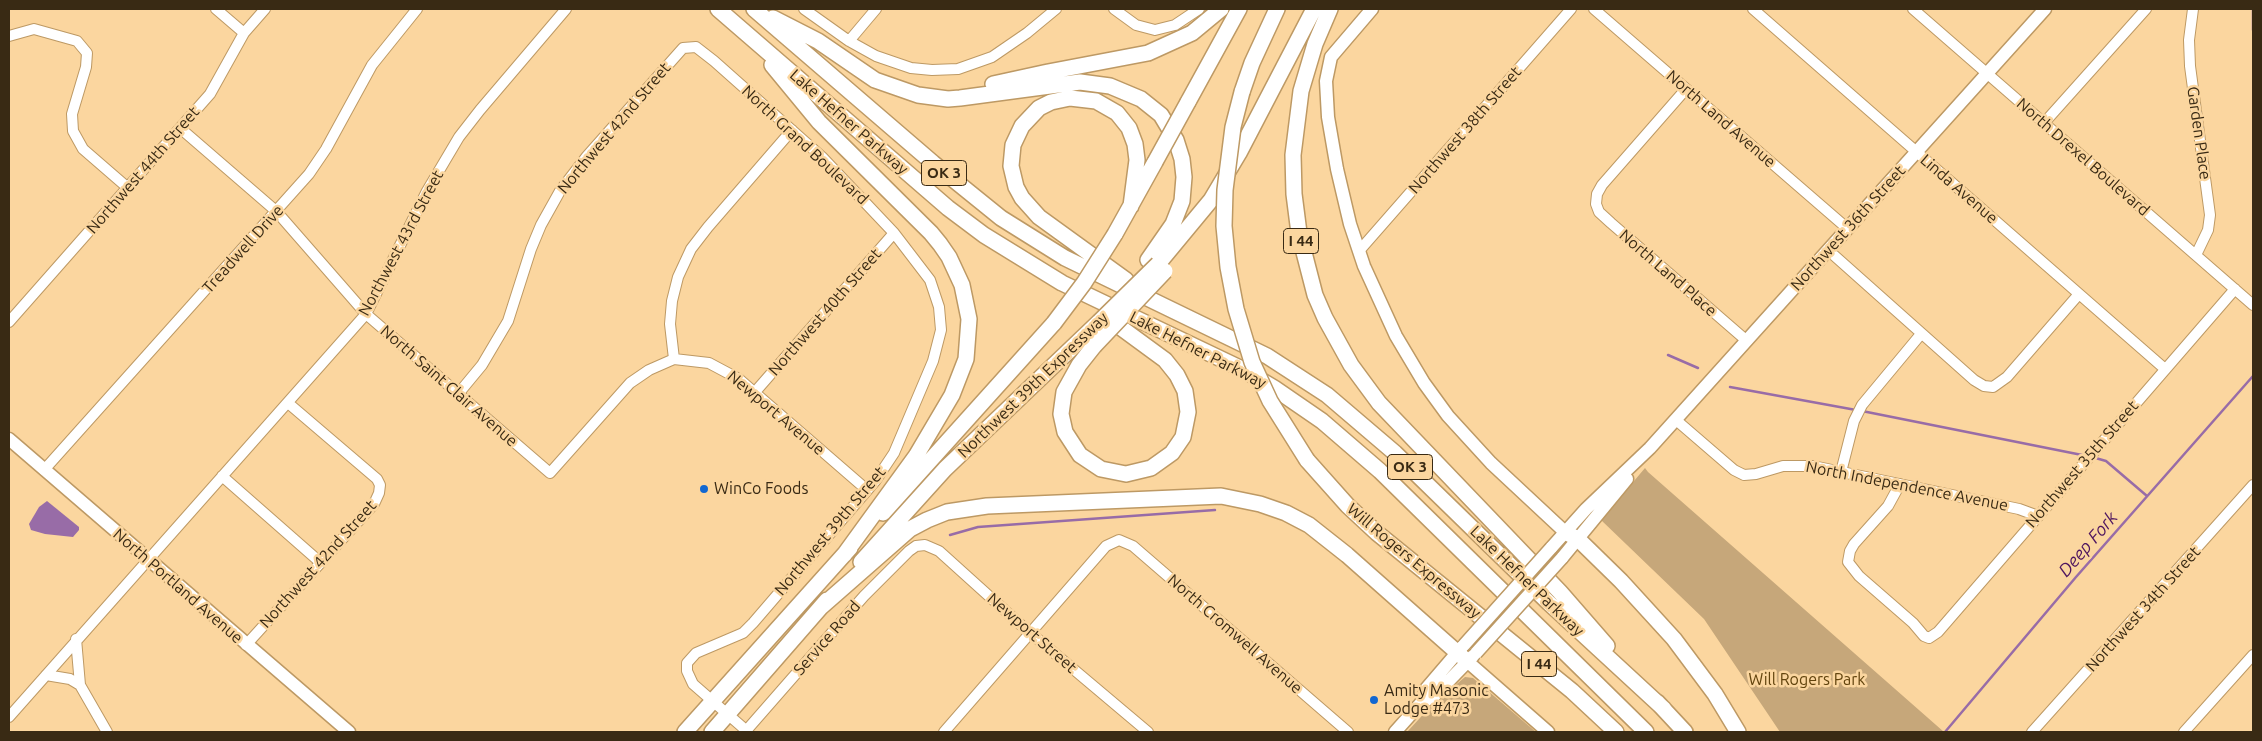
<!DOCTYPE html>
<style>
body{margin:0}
#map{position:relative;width:2262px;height:741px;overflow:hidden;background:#fbd69f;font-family:Ubuntu,sans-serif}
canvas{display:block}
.frame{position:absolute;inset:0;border:10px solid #392a14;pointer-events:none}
</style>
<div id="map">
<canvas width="2262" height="741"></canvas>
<div class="frame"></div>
</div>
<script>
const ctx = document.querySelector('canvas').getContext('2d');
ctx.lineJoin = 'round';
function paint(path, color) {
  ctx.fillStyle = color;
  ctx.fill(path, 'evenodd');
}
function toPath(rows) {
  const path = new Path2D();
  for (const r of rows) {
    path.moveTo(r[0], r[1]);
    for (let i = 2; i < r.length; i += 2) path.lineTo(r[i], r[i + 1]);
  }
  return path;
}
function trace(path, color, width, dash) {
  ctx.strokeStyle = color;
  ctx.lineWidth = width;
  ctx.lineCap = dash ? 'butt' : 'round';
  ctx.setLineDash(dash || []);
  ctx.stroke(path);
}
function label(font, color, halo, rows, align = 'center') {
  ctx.font = font + ' Ubuntu,sans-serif';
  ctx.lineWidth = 5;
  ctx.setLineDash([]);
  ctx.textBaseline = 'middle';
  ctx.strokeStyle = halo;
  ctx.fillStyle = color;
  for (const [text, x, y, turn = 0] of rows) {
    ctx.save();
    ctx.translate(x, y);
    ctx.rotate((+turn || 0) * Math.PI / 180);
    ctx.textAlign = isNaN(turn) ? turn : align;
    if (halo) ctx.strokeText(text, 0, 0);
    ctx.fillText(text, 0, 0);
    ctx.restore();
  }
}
paint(toPath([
 [1645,468,1648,472,1944,732,1780,732,1704,619,1601,520],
 [1465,677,1473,678,1536,732,1407,732,1431,706]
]), '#c6a77a');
paint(toPath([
 [47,501,79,527,79,530,73,537,45,534,31,530,29,524,39,507]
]), '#986ca7');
trace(toPath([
 [2253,9,2253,30],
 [1668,355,1698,368],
 [1730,387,1856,410],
 [1862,411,2087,456],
 [2092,457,2106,461,2147,496],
 [950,535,978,527,1215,510],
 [1945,732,2076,577,2253,376]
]), '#986ca7', 2.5);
const minor = toPath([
 [216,9,244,33],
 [804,9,849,41,876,56,911,68,932,70,958,69,992,57,1027,33,1056,9],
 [1114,9,1136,25,1155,30,1175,25,1199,9],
 [1594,9,1848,229],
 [1753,9,2165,369],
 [1913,9,2253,305],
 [2193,9,2189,40,2190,66,2210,215,2208,230,2196,255],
 [9,36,34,29,77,41,87,53,86,67,72,114,73,131,83,149,128,188],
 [849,41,876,9],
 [1686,89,1602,185,1597,194,1596,204,1599,212,1611,223,1747,341],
 [2044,123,2146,9],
 [180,128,276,211,366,314,550,473,630,383,649,370,674,359,670,324,672,301,678,277,691,249,708,227,792,130],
 [1828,250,1974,380,1984,386,1993,387,2007,377,2079,294],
 [1359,251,1571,9],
 [9,322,210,94,244,33,265,9],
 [674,359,709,363,739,379,867,490],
 [755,392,894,233],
 [458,394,482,365,508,321,531,249,541,225,560,191,587,156,683,48,696,47,714,61,822,157,894,233,930,280,939,307,941,330,933,361,894,453,876,480,753,623,743,633,696,653,687,663,687,671,693,684,748,732],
 [1676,420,1734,470,1744,475,1756,474,1783,466,1813,466,2019,509,2038,516],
 [44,470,309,174,326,149,372,65,417,9],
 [1841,472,1854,421,1862,405,1921,334],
 [222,476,321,563],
 [1900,484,1888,506,1854,544,1850,551,1848,562,1859,576,1913,623,1924,636,1929,638,1938,632,2235,289],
 [76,639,80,685,107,732],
 [246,645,374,504,379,493,380,485,377,479,288,403],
 [46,675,70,679,80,685],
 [9,717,366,314,427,191,459,137,480,110,566,9],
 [745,732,864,596,909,551,916,546,925,545,939,551,1021,625,1148,732],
 [944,732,1106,546,1119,540,1133,546,1348,732],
 [2032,732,2253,485],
 [2184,732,2253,655]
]);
const major = toPath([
 [1372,9,1331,57,1326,81,1328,117,1337,169,1350,224,1364,266,1396,336,1424,383,1448,416,1491,463,1565,532],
 [9,439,349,732],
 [1551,548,1586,509,1650,448,2045,9],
 [1562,558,1627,479],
 [1468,662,1548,732],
 [1421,703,1426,689,1462,647],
 [1395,732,1421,703,1434,696,1473,656]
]);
const highway = toPath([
 [718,9,948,208,984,235,1062,283,1242,369,1274,388,1322,421,1380,471,1646,732],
 [754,9,933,163,1001,218,1065,258,1267,356,1327,395,1395,453,1549,603,1664,709],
 [1330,9,1315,44,1301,91,1293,155,1294,194,1299,233,1315,295,1325,318,1351,365,1379,403,1560,592,1607,646],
 [773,18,818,41,875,80,918,95,948,99,960,98,1080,82,1110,86,1141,99,1161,115,1176,140,1182,159,1184,177,1182,201,1173,224,1148,260],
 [772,65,819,122,931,233,940,244,949,257,962,285,969,319,966,359,952,395,916,456,844,555],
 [993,84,1048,72,1148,53,1192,33,1221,9],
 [1242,92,1252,63,1277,9],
 [1188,102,1239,9],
 [1115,234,1155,162],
 [1158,264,1211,200,1239,153,1314,9],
 [1126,280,1039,217,1022,198,1016,187,1011,166,1013,145,1022,126,1039,108,1051,102,1070,98,1096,101,1117,113,1129,128,1135,144,1137,160,1131,206],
 [1094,346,1079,365,1064,392,1061,414,1065,432,1080,455,1101,469,1126,474,1151,468,1172,453,1183,437,1188,412,1185,391,1177,375,1165,360,1105,316],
 [1307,460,1348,506,1377,533,1572,691,1616,732],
 [883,513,1054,323],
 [1565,532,1578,539,1621,581,1674,639,1715,694,1738,732],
 [861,562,945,469,1099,322],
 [821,607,910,529,927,520,947,512,987,506,1221,496,1260,504,1286,513,1309,525,1347,555,1468,662],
 [1657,702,1685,732],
 [685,732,850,548],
 [712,732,827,600]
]);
trace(minor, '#bd9964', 12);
trace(major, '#bd9964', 15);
trace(highway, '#bd9964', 18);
trace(minor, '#fff', 10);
trace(major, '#fff', 12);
trace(highway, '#fff', 15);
const majorBridge = toPath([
 [1464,645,1551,548],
 [1476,653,1562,558]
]);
const highwayBridge = toPath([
 [1242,92,1233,127,1225,190,1224,226,1228,267,1236,309,1252,362,1270,401,1307,460],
 [1155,162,1188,102],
 [1099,322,1158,264],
 [1054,323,1084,283,1115,234],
 [1094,346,1165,271]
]);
trace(majorBridge, '#bd9964', 15, []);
trace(highwayBridge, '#bd9964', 18, []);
trace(majorBridge, '#fff', 12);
trace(highwayBridge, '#fff', 15);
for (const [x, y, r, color] of [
 [704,489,5,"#1167d1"],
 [1374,700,5,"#1167d1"]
]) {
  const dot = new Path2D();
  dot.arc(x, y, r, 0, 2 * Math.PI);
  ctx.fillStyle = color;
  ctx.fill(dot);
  trace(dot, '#fbd69f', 2);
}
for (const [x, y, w] of [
 [944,173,45],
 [1301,241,35],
 [1410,467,45],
 [1539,664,35]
]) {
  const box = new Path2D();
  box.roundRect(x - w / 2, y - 12.5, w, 25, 4);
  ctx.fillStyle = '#fbd69f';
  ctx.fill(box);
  trace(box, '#392a14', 1);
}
label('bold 15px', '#392a14', null, [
 ["OK 3",944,173],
 ["I 44",1301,241],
 ["OK 3",1410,467],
 ["I 44",1539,664]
]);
label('16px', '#392a14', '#fbd69f', [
 ["North Land Avenue",1721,119,41],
 ["Lake Hefner Parkway",849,122,41],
 ["Northwest 42nd Street",614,128,-50],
 ["Northwest 38th Street",1465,130,-49],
 ["Garden Place",2199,133,82],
 ["North Grand Boulevard",805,145,43],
 ["North Drexel Boulevard",2083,157,41],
 ["Northwest 44th Street",143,170,-49],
 ["Linda Avenue",1959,189,41],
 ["Northwest 36th Street",1848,228,-48],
 ["Northwest 43rd Street",401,243,-62],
 ["Treadwell Drive",243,249,-48],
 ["North Land Place",1668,273,41],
 ["Northwest 40th Street",825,312,-49],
 ["Lake Hefner Parkway",1198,350,27],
 ["Northwest 39th Expressway",1033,385,-44],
 ["North Saint Clair Avenue",449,386,41],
 ["Newport Avenue",776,413,40],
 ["Northwest 35th Street",2082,464,-49],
 ["North Independence Avenue",1907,486,11],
 ["Northwest 39th Street",830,531,-50],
 ["Will Rogers Expressway",1414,561,40],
 ["Northwest 42nd Street",318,564,-48],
 ["Lake Hefner Parkway",1527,581,44],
 ["North Portland Avenue",178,586,41],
 ["Northwest 34th Street",2143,609,-48],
 ["Newport Street",1032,633,41],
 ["North Cromwell Avenue",1235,634,41],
 ["Service Road",827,638,-49]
]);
label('16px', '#392a14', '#fbd69f', [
 ["WinCo Foods",714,489],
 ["Amity Masonic",1384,691],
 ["Lodge #473",1384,709]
], 'left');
label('16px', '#62440e', '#fbd69f', [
 ["Will Rogers Park",1807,680]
]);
label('italic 18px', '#4e155f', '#fbd69f', [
 ["Deep Fork",2088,544,-49]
]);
</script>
